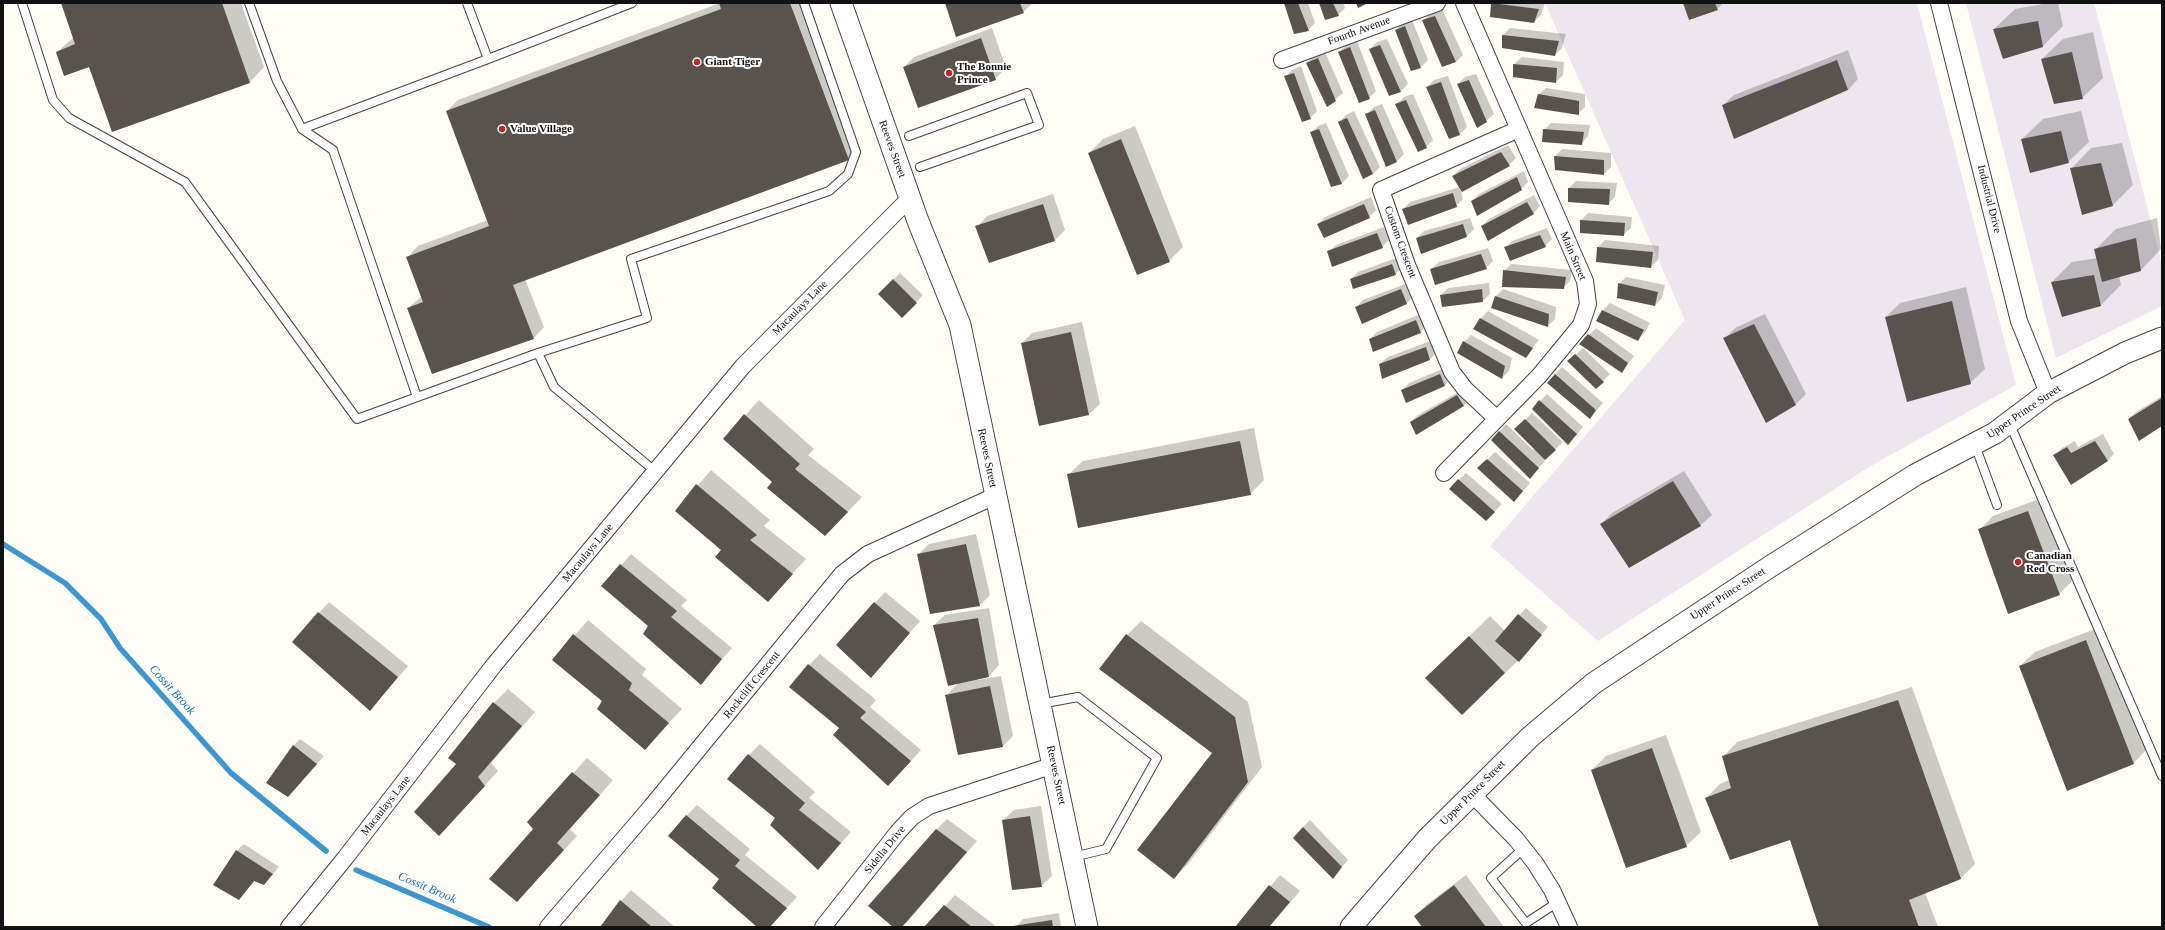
<!DOCTYPE html>
<style>
body{margin:0}
#map{position:relative;width:2165px;height:930px;overflow:hidden;background:#fffdf5;font-family:Georgia,serif}
canvas{display:block}
.frame{position:absolute;inset:0;border:4px solid #111;pointer-events:none}
</style>
<div id="map">
<canvas width="2165" height="930"></canvas>
<div class="frame"></div>
</div>
<script>
const ctx = document.querySelector('canvas').getContext('2d');
ctx.lineJoin = 'round';
function paint(path, color) {
  ctx.fillStyle = color;
  ctx.fill(path, 'evenodd');
}
function toPath(rows) {
  const path = new Path2D();
  for (const r of rows) {
    path.moveTo(r[0], r[1]);
    for (let i = 2; i < r.length; i += 2) path.lineTo(r[i], r[i + 1]);
  }
  return path;
}
function trace(path, color, width, dash) {
  ctx.strokeStyle = color;
  ctx.lineWidth = width;
  ctx.lineCap = dash ? 'butt' : 'round';
  ctx.setLineDash(dash || []);
  ctx.stroke(path);
}
function label(font, color, halo, rows, align = 'center') {
  ctx.font = font + ' Georgia,serif';
  ctx.lineWidth = 4;
  ctx.setLineDash([]);
  ctx.textBaseline = 'middle';
  ctx.strokeStyle = halo;
  ctx.fillStyle = color;
  for (const [text, x, y, turn = 0] of rows) {
    ctx.save();
    ctx.translate(x, y);
    ctx.rotate((+turn || 0) * Math.PI / 180);
    ctx.textAlign = isNaN(turn) ? turn : align;
    if (halo) ctx.strokeText(text, 0, 0);
    ctx.fillText(text, 0, 0);
    ctx.restore();
  }
}
paint(toPath([
 [1545,3,1917,3,2016,385,1869,467,1598,641,1490,546,1685,320],
 [1966,3,2094,3,2162,264,2162,306,2056,358]
]), '#eee6ef');
paint(toPath([
 [62,3,241,3,264,67,250,82,113,131,89,66,57,52,74,37],
 [720,3,804,3,859,149,848,160,525,279,544,327,534,338,408,308,422,296,408,257,418,246,488,220,447,111,458,100],
 [946,3,1033,3,1023,12],
 [1285,3,1308,3,1315,23,1308,30],
 [1320,3,1343,3,1345,8,1338,15],
 [1493,3,1545,3,1541,15,1534,22],
 [1684,3,1723,3,1717,9],
 [2049,3,2058,3,2063,26,2043,46,1994,29,2015,9],
 [1442,9,1463,55,1456,62,1424,20,1431,13],
 [1412,20,1428,60,1421,67,1411,70,1396,30,1403,23],
 [992,28,1006,68,995,79,904,67,914,57],
 [1510,28,1566,34,1562,48,1555,55,1503,48,1503,35],
 [2093,32,2103,78,2082,98,2042,59,2063,39],
 [1387,39,1408,84,1401,91,1370,49,1377,42],
 [1357,41,1376,91,1369,98,1339,52,1346,45],
 [1848,50,1858,79,1848,90,1723,105,1734,95],
 [1325,52,1343,93,1327,106,1307,63,1314,56],
 [1522,57,1564,62,1563,75,1556,82,1514,64],
 [1301,66,1317,111,1310,118,1285,77,1292,70],
 [1476,74,1494,114,1486,121,1458,84,1465,77],
 [1448,76,1467,127,1460,134,1450,138,1427,87,1434,80],
 [1546,88,1585,94,1585,107,1578,114,1538,95],
 [1413,94,1433,140,1426,147,1397,104,1404,97],
 [1382,104,1404,154,1397,161,1367,114,1374,107],
 [1354,111,1380,167,1373,174,1363,178,1339,122,1346,115],
 [2081,111,2089,142,2068,162,2022,139,2043,119],
 [1326,123,1349,176,1342,183,1332,185,1311,133,1318,126],
 [1551,123,1590,125,1588,136,1581,144,1544,130],
 [1135,126,1183,247,1169,261,1089,153,1103,139],
 [2122,143,2133,185,2112,206,2071,169,2091,148],
 [1508,145,1516,158,1509,165,1461,191,1463,199,1456,206,1403,209,1410,202,1460,187,1453,176,1460,169],
 [1562,149,1611,153,1611,167,1604,174,1556,169,1555,156],
 [1524,171,1528,182,1521,189,1472,201,1479,194],
 [1576,181,1617,183,1615,197,1608,204,1569,188],
 [1053,194,1065,230,1054,241,977,227,987,216],
 [1534,195,1540,206,1533,214,1482,226,1489,219],
 [1371,197,1376,210,1369,217,1318,224,1325,217],
 [1588,213,1632,217,1631,228,1623,235,1581,220],
 [1470,218,1474,229,1467,236,1422,253,1417,238,1424,231],
 [2157,218,2161,249,2141,270,2119,276,2121,285,2100,306,2052,282,2072,262,2098,258,2096,249,2116,229],
 [1384,227,1389,240,1382,247,1329,252,1336,245],
 [1547,228,1552,239,1545,246,1505,248,1512,241],
 [1605,240,1659,246,1658,260,1651,267,1598,247],
 [1488,248,1493,261,1486,268,1431,269,1439,262],
 [1399,257,1403,267,1396,274,1353,288,1351,279,1358,272],
 [1511,264,1572,270,1570,281,1563,288,1504,271],
 [900,273,923,295,902,317,879,294],
 [1626,277,1665,285,1662,298,1655,305,1619,284],
 [1408,283,1414,296,1407,303,1356,307,1363,300],
 [1489,283,1490,294,1483,301,1442,306,1441,295,1448,288],
 [1966,287,1985,369,1970,383,1886,317,1900,303],
 [1503,289,1556,307,1555,319,1548,326,1492,307,1496,296],
 [1610,303,1650,323,1645,332,1638,339,1603,310],
 [1488,311,1539,340,1525,357,1481,318],
 [1423,313,1427,325,1420,332,1370,339,1377,332],
 [1765,314,1806,394,1796,404,1724,339,1735,328],
 [1082,322,1100,404,1089,414,1039,425,1022,343,1032,333],
 [1596,328,1634,356,1622,372,1581,343],
 [1471,335,1512,358,1509,371,1502,378,1464,342],
 [1433,340,1437,352,1430,359,1380,364,1388,357],
 [1583,348,1610,374,1603,381,1569,361],
 [1447,367,1452,378,1445,385,1406,401,1402,390,1409,383],
 [1562,367,1603,403,1590,418,1555,374],
 [1464,389,1471,398,1464,405,1411,422,1418,415],
 [1547,394,1583,427,1575,437,1533,409],
 [2162,396,2162,424,2129,419,2136,412],
 [759,400,814,449,808,455,862,497,839,521,773,482,725,438],
 [1532,413,1563,442,1544,460,1545,461,1530,477,1492,440,1506,424,1533,450,1535,448,1516,429],
 [1254,428,1264,480,1250,494,1068,475,1083,461],
 [2103,434,2114,454,2107,461,2055,455,2062,448,2075,441,2078,447],
 [1495,452,1530,483,1521,493,1479,468],
 [711,470,770,520,764,526,806,559,768,600,723,549,676,511],
 [1684,471,1712,515,1701,525,1629,567,1601,524,1612,513],
 [1466,473,1502,504,1486,520,1450,489],
 [2042,498,2073,580,2059,594,1979,530,1993,516],
 [976,534,990,595,979,606,918,555,929,544],
 [631,554,687,600,681,606,732,648,701,683,649,626,603,586],
 [885,592,920,621,871,677,875,603],
 [329,602,408,666,370,710,293,642],
 [989,608,999,665,989,676,978,678,978,680,1001,676,1013,736,1003,746,947,695,959,682,934,625,945,615],
 [1526,608,1548,627,1526,653,1462,714,1447,658,1490,616,1505,631],
 [588,620,646,669,642,675,682,709,644,749,603,701,553,660],
 [1141,621,1248,702,1262,767,1188,864,1174,878,1214,753,1127,635],
 [2100,627,2147,749,2133,764,2020,666,2035,652],
 [820,654,876,700,870,707,921,750,899,774,841,728,809,665],
 [1912,687,1975,864,1961,878,1925,893,1938,927,1820,927,1790,839,1706,798,1720,784,1729,780,1723,757,1737,742],
 [508,689,535,712,491,763,498,771,439,835,458,764,450,758,494,703],
 [1666,735,1701,832,1686,846,1592,770,1606,756],
 [300,739,324,756,295,789,293,746],
 [760,744,815,792,809,798,851,832,818,869,776,818,749,755],
 [587,758,613,780,570,829,577,836,517,901,535,829,529,822],
 [697,805,750,849,745,855,797,897,769,927,759,927,720,879,686,816],
 [1041,806,1052,876,1041,886,1003,820,1014,810],
 [947,819,977,841,909,920,901,927,894,927,936,830],
 [1310,820,1348,860,1333,877,1303,827],
 [244,844,279,867,271,876,255,880,239,899,236,851],
 [1280,875,1300,891,1269,927,1236,927],
 [1466,875,1504,927,1423,927,1416,916,1426,905],
 [631,890,675,927,602,927,621,901],
 [955,895,997,927,926,927],
 [1059,913,1061,927,1016,927,1023,919]
]), '#0003');
trace(toPath([
 [3,544,65,583,101,619,120,648,231,773,326,851],
 [356,870,489,927]
]), '#3f96cf', 5.5);
paint(toPath([
 [61,3,222,3,250,83,112,132,89,67,64,76,56,52,75,44],
 [719,3,790,3,849,160,513,285,534,339,432,374,407,308,423,302,406,257,489,226,446,111,721,9],
 [945,3,1020,3,1024,13,956,37],
 [1284,3,1298,3,1309,31,1294,34],
 [1319,3,1333,3,1339,16,1325,20],
 [1356,3,1368,3,1358,8],
 [1491,3,1539,9,1534,23,1490,17],
 [1683,3,1715,3,1718,10,1689,20],
 [1435,16,1456,62,1442,67,1422,20],
 [2038,21,2043,47,2003,59,1993,29],
 [1405,26,1421,68,1411,71,1395,30],
 [1502,35,1559,41,1555,56,1502,48],
 [981,38,996,80,918,108,903,67],
 [1380,45,1401,92,1389,96,1369,49],
 [1350,47,1370,99,1359,103,1338,52],
 [2072,52,2083,99,2054,104,2041,59],
 [1318,58,1336,101,1327,107,1306,63],
 [1837,60,1848,90,1734,139,1722,105],
 [1513,64,1557,68,1556,83,1513,77],
 [1294,73,1311,119,1302,122,1284,76],
 [1469,80,1487,122,1477,128,1457,84],
 [1441,82,1460,135,1449,139,1426,87],
 [1538,94,1579,101,1579,115,1534,108],
 [1406,100,1427,148,1418,152,1395,104],
 [1375,110,1397,162,1386,167,1365,114],
 [1347,118,1373,174,1363,179,1338,122],
 [1319,129,1342,184,1331,187,1310,132],
 [1543,129,1584,132,1582,145,1542,142],
 [2061,131,2069,163,2030,173,2021,139],
 [1121,139,1170,262,1137,275,1088,153],
 [1501,152,1510,166,1462,192,1452,176],
 [1554,156,1604,160,1604,175,1555,170],
 [2101,163,2113,206,2082,215,2070,168],
 [1517,177,1522,190,1477,216,1471,201],
 [1568,188,1610,189,1609,205,1568,202],
 [1453,193,1457,207,1408,225,1402,209],
 [1527,202,1534,214,1488,241,1481,226],
 [1043,204,1055,241,989,263,975,226],
 [1364,204,1370,218,1324,238,1317,224],
 [1580,220,1625,223,1624,236,1580,233],
 [1463,224,1467,237,1421,254,1416,238],
 [1377,233,1383,248,1332,267,1327,251],
 [1540,235,1546,247,1510,261,1504,247],
 [2136,238,2141,271,2102,282,2094,249],
 [1597,247,1653,252,1651,268,1596,262],
 [1481,254,1487,269,1435,285,1430,269],
 [1392,264,1396,275,1353,289,1350,279],
 [1503,270,1566,277,1564,289,1502,287],
 [2094,275,2101,306,2062,317,2051,282],
 [893,279,917,303,902,318,878,294],
 [1618,283,1658,292,1655,306,1617,298],
 [1401,289,1407,304,1362,324,1355,307],
 [1482,289,1483,302,1442,307,1440,295],
 [1495,296,1549,314,1548,327,1491,308],
 [1952,301,1971,384,1907,402,1885,317],
 [1602,310,1644,330,1638,341,1596,321],
 [1480,318,1533,348,1526,358,1473,329],
 [1416,320,1421,333,1373,352,1369,339],
 [1754,324,1796,405,1766,423,1723,338],
 [1071,332,1089,415,1039,426,1021,343],
 [1588,334,1628,363,1622,373,1579,344],
 [1463,341,1505,366,1502,379,1457,353],
 [1426,347,1430,360,1382,379,1379,364],
 [1575,354,1604,382,1596,389,1567,361],
 [1440,374,1445,386,1406,403,1401,390],
 [1555,374,1596,410,1590,419,1547,383],
 [1457,395,1464,406,1416,435,1410,422],
 [2162,398,2162,426,2139,441,2128,419],
 [1539,400,1577,434,1568,445,1532,409],
 [744,414,800,464,795,469,848,512,825,536,767,488,772,482,723,439],
 [1525,419,1556,450,1545,460,1514,429],
 [1499,431,1539,468,1530,479,1491,440],
 [1240,441,1251,495,1078,528,1067,474],
 [2095,441,2108,461,2071,485,2053,455,2067,447,2071,453],
 [1487,459,1523,491,1514,502,1477,468],
 [1458,479,1495,512,1486,521,1449,489],
 [1673,481,1701,526,1629,568,1600,524],
 [696,484,757,535,750,540,793,574,768,602,715,557,721,550,675,511],
 [2028,511,2060,595,2008,614,1978,529],
 [966,544,980,606,930,614,917,554],
 [620,564,677,611,671,617,722,659,701,685,643,634,648,626,601,586],
 [874,602,910,633,871,678,836,645],
 [318,612,398,677,370,711,292,642],
 [1518,614,1542,635,1519,662,1495,641],
 [978,618,989,677,948,686,933,625],
 [573,634,632,683,629,690,669,723,645,750,597,709,602,701,552,660],
 [1126,634,1235,717,1248,782,1174,879,1137,850,1212,753,1099,669],
 [1469,636,1505,673,1462,715,1425,678],
 [2086,640,2134,764,2067,791,2019,666],
 [808,664,866,712,860,718,911,761,888,786,833,735,839,728,789,687],
 [990,686,1003,747,958,755,945,695],
 [1898,700,1961,879,1909,900,1919,927,1819,927,1790,840,1730,860,1705,798,1731,788,1722,756],
 [493,702,522,726,478,777,485,786,439,836,414,812,456,764,448,758],
 [293,745,317,764,288,797,266,783],
 [1652,748,1687,847,1626,868,1591,770],
 [748,754,805,803,799,810,841,843,818,870,770,825,775,818,727,779],
 [572,772,600,795,557,843,564,850,517,902,489,879,533,829,527,822],
 [686,815,740,860,735,866,787,908,770,927,757,927,712,888,719,879,668,836],
 [1030,816,1042,887,1012,890,1002,820],
 [1303,827,1342,867,1333,879,1293,838],
 [936,829,967,852,902,927,893,927,868,906],
 [236,850,273,874,264,885,254,881,239,900,213,885],
 [1269,885,1290,902,1269,927,1235,927],
 [1454,885,1486,927,1422,927,1414,916],
 [620,900,652,927,600,927],
 [944,905,972,927,924,927],
 [1052,920,1053,927,1013,927,1013,926]
]), '#5a524d');
const service = toPath([
 [22,3,53,100,69,118,185,182,357,419,538,353,647,318,631,259,829,191,848,174,856,152,804,3],
 [249,3,277,81,302,129,488,59],
 [467,3,488,59,632,3],
 [302,129,333,150,417,397],
 [909,136,1027,93,1039,125,920,167],
 [538,353,554,387,656,472],
 [2009,422,2162,776],
 [1975,445,1997,505],
 [1040,704,1078,697,1157,758,1106,849,1073,857],
 [1524,848,1491,878,1526,923,1558,902]
]);
const minor = toPath([
 [1939,3,2019,321,2048,393],
 [1282,60,1437,3],
 [1497,419,1465,389,1452,372,1407,265,1381,190,1519,129],
 [1444,473,1539,376,1581,325,1588,304,1585,281,1464,3],
 [1472,794,1516,839,1535,863,1552,890,1569,927],
 [289,927,346,857,494,665,743,366,910,198],
 [548,927,651,807,842,574,868,554,995,496],
 [823,927,898,832,912,817,929,806,1054,765]
]);
const tertiary = toPath([
 [841,3,918,221,960,325,1087,927],
 [1351,927,1427,839,1530,737,1594,683,1771,566,1915,475,1995,433,2048,393,2125,353,2162,338]
]);
trace(service, '#444', 10);
trace(minor, '#444', 18);
trace(tertiary, '#444', 23);
trace(service, '#fff', 8);
trace(minor, '#fff', 16);
trace(tertiary, '#fff', 21);
for (const [x, y, r, color] of [
 [697,62,4,"#c4262e"],
 [949,73,4,"#c4262e"],
 [502,129,4,"#c4262e"],
 [2018,562,4,"#c4262e"]
]) {
  const dot = new Path2D();
  dot.arc(x, y, r, 0, 2 * Math.PI);
  ctx.fillStyle = color;
  ctx.fill(dot);
  trace(dot, '#fff', 1.5);
}
label('11px', '#111', '#fff', [
 ["Fourth Avenue",1359,31,-20],
 ["Reeves Street",892,149,70],
 ["Industrial Drive",1989,199,76],
 ["Custom Crescent",1400,242,70],
 ["Main Street",1573,256,67],
 ["Macaulays Lane",800,308,-45],
 ["Upper Prince Street",2024,412,-34],
 ["Reeves Street",987,458,78],
 ["Macaulays Lane",588,553,-50],
 ["Upper Prince Street",1728,594,-33],
 ["Rockcliff Crescent",752,685,-51],
 ["Reeves Street",1056,775,78],
 ["Upper Prince Street",1473,793,-45],
 ["Macaulays Lane",386,806,-52],
 ["Sidella Drive",885,850,-51]
]);
label('bold 11px', '#111', '#fff', [
 ["Giant Tiger",705,62],
 ["The Bonnie",957,67],
 ["Prince",957,80],
 ["Value Village",510,129],
 ["Canadian",2026,556],
 ["Red Cross",2026,569]
], 'left');
label('italic 12px', '#1768a6', '#fff', [
 ["Cossit Brook",172,690,48],
 ["Cossit Brook",427,888,23]
]);
</script>
